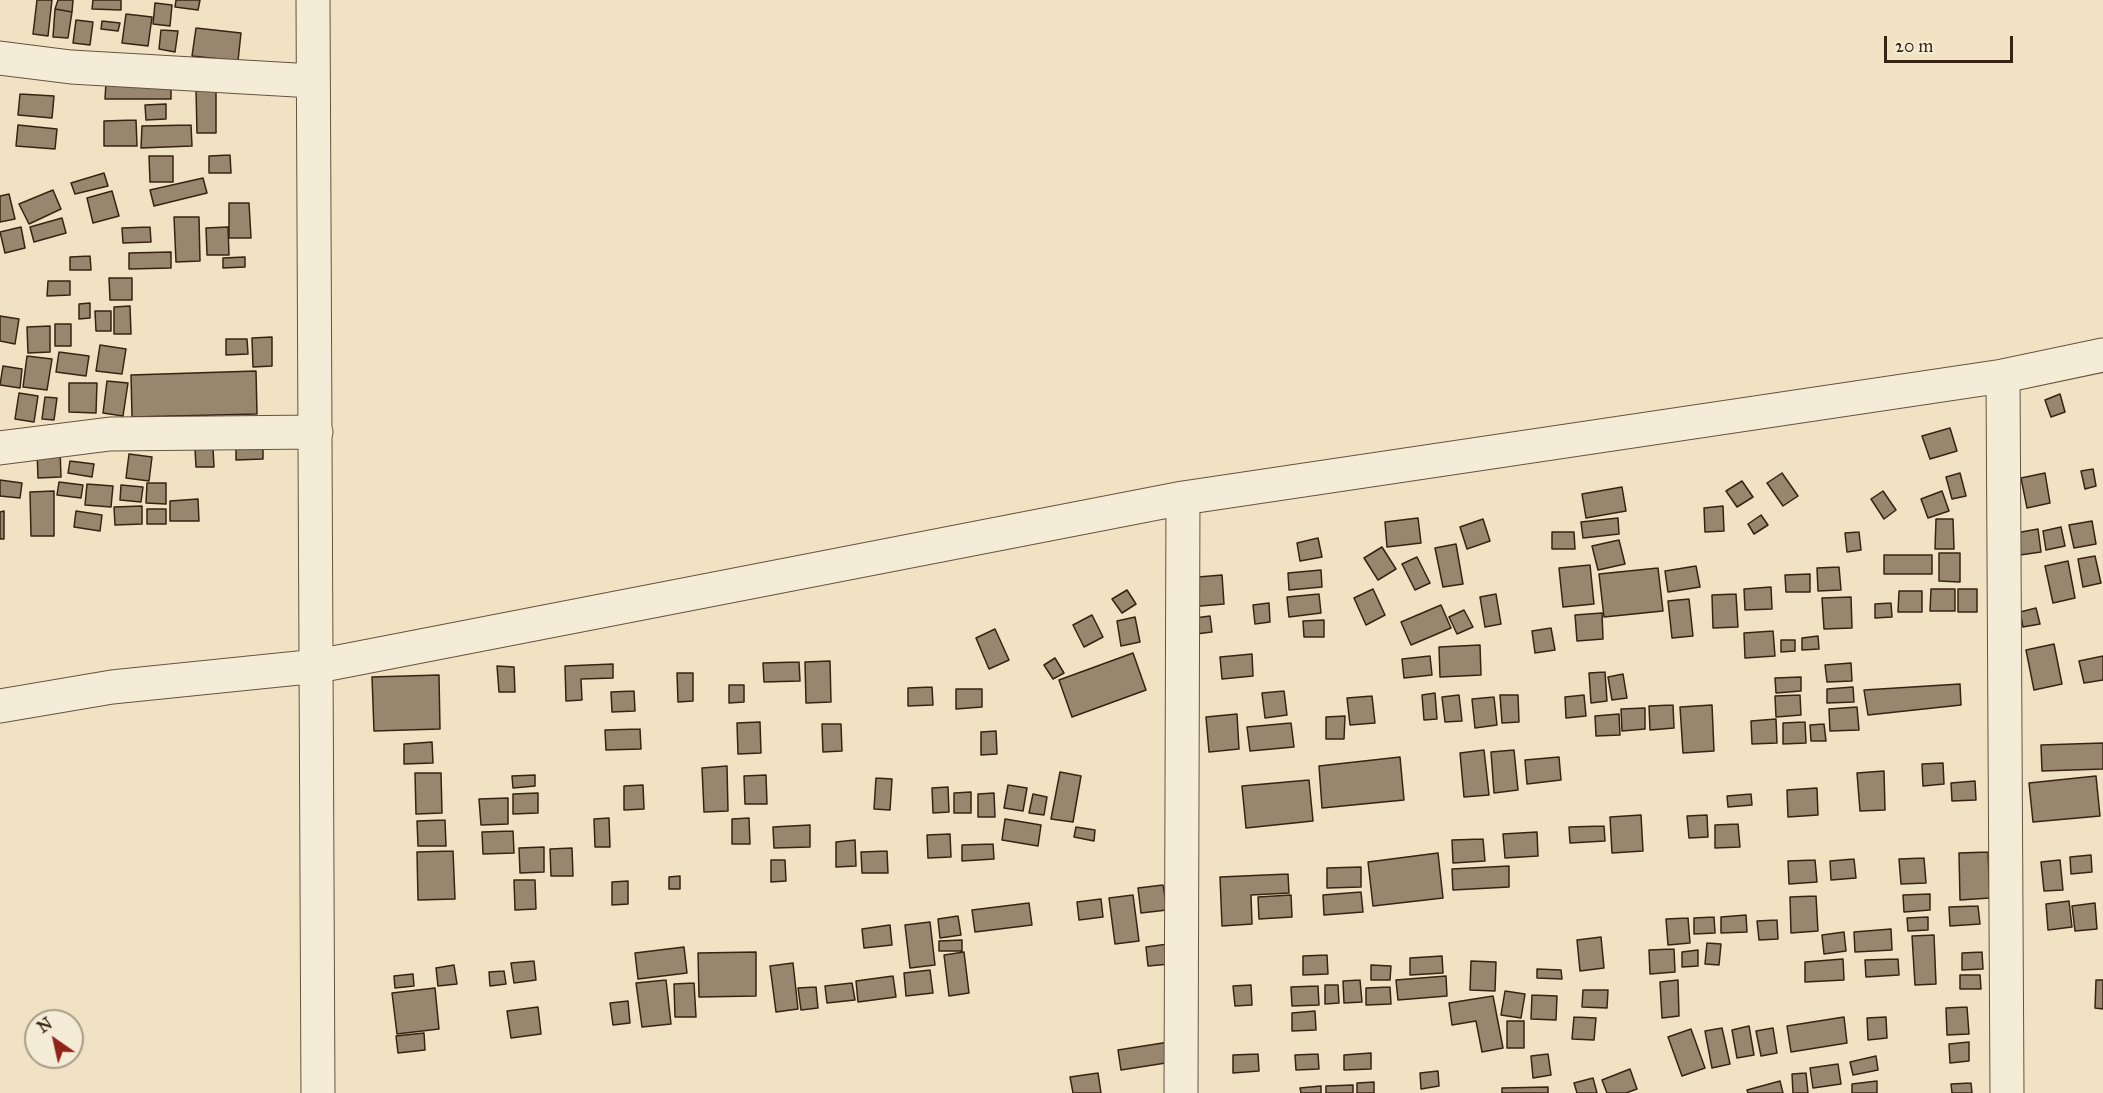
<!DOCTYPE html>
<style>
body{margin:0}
#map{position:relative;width:2103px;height:1093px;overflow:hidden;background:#f0e2c3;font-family:"IM FELL Great Primer",serif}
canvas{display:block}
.north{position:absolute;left:24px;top:1009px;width:60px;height:60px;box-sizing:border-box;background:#f5ecd8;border:2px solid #a99c89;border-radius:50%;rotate:326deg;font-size:16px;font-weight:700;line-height:24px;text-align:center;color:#382313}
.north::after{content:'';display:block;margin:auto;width:21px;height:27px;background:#8f2418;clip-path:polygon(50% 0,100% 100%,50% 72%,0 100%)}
.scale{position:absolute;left:1884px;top:36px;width:129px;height:27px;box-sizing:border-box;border:3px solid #382313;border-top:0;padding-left:8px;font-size:18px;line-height:21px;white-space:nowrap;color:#382313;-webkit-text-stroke:4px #f5ecd8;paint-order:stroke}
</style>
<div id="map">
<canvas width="2103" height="1093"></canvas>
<div class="north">N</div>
<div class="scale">20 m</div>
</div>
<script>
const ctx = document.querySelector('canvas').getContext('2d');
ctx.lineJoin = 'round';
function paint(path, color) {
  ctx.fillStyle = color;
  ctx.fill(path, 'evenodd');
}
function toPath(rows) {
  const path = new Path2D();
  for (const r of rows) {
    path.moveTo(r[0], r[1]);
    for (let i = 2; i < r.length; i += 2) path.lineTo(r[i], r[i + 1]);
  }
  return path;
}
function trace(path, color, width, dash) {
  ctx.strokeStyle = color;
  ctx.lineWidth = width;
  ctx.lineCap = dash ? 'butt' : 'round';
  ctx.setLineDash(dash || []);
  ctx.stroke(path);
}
const building = toPath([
 [37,0,52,0,48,36,33,34,37,0],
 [58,0,73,0,72,12,55,9,58,0],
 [93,0,121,0,121,10,92,9,93,0],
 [176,0,200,0,198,10,175,7,176,0],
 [155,3,172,5,170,26,153,24,155,3],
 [55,9,72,12,68,38,53,37,55,9],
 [126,14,152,17,148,46,122,43,126,14],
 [76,20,93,22,90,45,73,43,76,20],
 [102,21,120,23,118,31,101,29,102,21],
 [196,28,241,33,238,61,192,56,196,28],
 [161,30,178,31,175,52,159,49,161,30],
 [106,82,171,82,171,99,105,99,106,82],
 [196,89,216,89,216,133,197,133,196,89],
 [20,94,54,96,52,118,18,115,20,94],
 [166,104,166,119,146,120,145,105,166,104],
 [136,120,137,146,104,146,104,121,136,120],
 [18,125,57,129,55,149,16,146,18,125],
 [191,125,192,146,141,148,142,126,191,125],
 [230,155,231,173,209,173,209,156,230,155],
 [149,156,173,156,173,182,150,182,149,156],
 [104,173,108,186,75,194,71,183,104,173],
 [203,178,207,193,154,206,150,190,203,178],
 [53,190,61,209,29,224,19,204,53,190],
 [112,191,119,216,93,223,87,198,112,191],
 [9,194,15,219,0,222,0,196,9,194],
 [229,203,249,203,251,238,229,238,229,203],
 [174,217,199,217,200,261,176,262,174,217],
 [62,218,66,233,34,242,30,227,62,218],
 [21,227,25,248,5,253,0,232,21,227],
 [150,227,151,242,123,243,122,228,150,227],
 [228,227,229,255,207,255,206,228,228,227],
 [171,252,171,268,129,269,129,253,171,252],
 [90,256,91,270,70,270,70,257,90,256],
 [245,257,245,267,223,268,223,258,245,257],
 [109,278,132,278,132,300,110,300,109,278],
 [48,281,70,281,70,295,47,296,48,281],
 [90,303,90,318,79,319,79,304,90,303],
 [130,306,131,334,114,334,114,307,130,306],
 [95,311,111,311,111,331,96,331,95,311],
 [0,316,19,319,15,344,0,341,0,316],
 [55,324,71,324,71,346,55,346,55,324],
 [50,326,50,352,28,353,27,327,50,326],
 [272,337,272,366,253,367,252,338,272,337],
 [226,339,247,339,248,354,226,355,226,339],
 [100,345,126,349,122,374,96,371,100,345],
 [59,352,89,356,86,376,56,372,59,352],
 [27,356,52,359,47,390,23,387,27,356],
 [3,366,22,369,20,388,0,385,3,366],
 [256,371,257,414,132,417,131,375,256,371],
 [107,381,128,383,123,416,103,413,107,381],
 [69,383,97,383,96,413,69,412,69,383],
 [19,393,38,396,34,422,15,419,19,393],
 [2060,394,2065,412,2051,417,2045,400,2060,394],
 [45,397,57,398,54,420,42,419,45,397],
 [1950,428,1957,451,1930,459,1922,436,1950,428],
 [263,446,263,459,236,460,236,447,263,446],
 [213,448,214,467,196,467,195,449,213,448],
 [60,450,61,477,38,478,37,451,60,450],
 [129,454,152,457,149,481,126,478,129,454],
 [70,461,94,464,92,477,68,473,70,461],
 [2093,469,2096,486,2085,489,2081,471,2093,469],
 [1782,473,1798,496,1783,506,1767,483,1782,473],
 [1960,473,1966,496,1952,499,1946,477,1960,473],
 [2045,473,2050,503,2027,508,2021,478,2045,473],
 [0,480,22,483,20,498,0,496,0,480],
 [1742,481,1753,497,1737,507,1726,491,1742,481],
 [59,482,83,485,81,498,57,495,59,482],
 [147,483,166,483,166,504,146,503,147,483],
 [87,484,113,486,111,507,85,505,87,484],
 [121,485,143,487,141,502,120,500,121,485],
 [1622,487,1626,511,1586,518,1582,494,1622,487],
 [54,491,54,536,31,536,30,492,54,491],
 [1883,491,1896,510,1884,519,1871,499,1883,491],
 [1942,491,1949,511,1928,518,1921,499,1942,491],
 [198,499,199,521,170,521,170,501,198,499],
 [142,506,142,524,115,525,114,507,142,506],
 [1723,506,1724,531,1705,532,1704,508,1723,506],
 [147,509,166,509,166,524,147,524,147,509],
 [4,511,4,539,0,539,0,512,4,511],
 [76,511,102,515,100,531,74,527,76,511],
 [1761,515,1768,525,1754,534,1748,524,1761,515],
 [1418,518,1421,543,1387,547,1385,522,1418,518],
 [1618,518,1619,534,1583,538,1581,522,1618,518],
 [1483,519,1490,541,1467,549,1460,527,1483,519],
 [1936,519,1953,519,1954,549,1935,549,1936,519],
 [2092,521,2096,544,2074,548,2069,525,2092,521],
 [2061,527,2065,546,2046,550,2043,531,2061,527],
 [2038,529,2041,552,2013,556,2010,534,2038,529],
 [1552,532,1574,532,1575,549,1552,549,1552,532],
 [1859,532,1861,550,1847,552,1845,533,1859,532],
 [1318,538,1322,557,1300,561,1297,543,1318,538],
 [1619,540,1625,564,1598,570,1592,546,1619,540],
 [1456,544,1463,584,1443,587,1435,548,1456,544],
 [1382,547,1396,569,1378,580,1364,558,1382,547],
 [1939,553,1960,553,1960,582,1939,581,1939,553],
 [1884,555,1932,555,1932,574,1884,574,1884,555],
 [2095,556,2101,583,2083,587,2078,559,2095,556],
 [1417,557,1430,583,1415,590,1402,564,1417,557],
 [2068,561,2075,598,2053,603,2045,566,2068,561],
 [1590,565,1594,604,1563,607,1559,568,1590,565],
 [1696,566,1700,587,1668,592,1665,571,1696,566],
 [1839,567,1841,590,1818,591,1817,568,1839,567],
 [1658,568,1663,611,1604,617,1599,574,1658,568],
 [1321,570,1322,587,1289,590,1288,573,1321,570],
 [1810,574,1810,592,1786,592,1785,575,1810,574],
 [1222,575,1224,604,1189,607,1186,578,1222,575],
 [1771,587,1772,609,1745,610,1744,589,1771,587],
 [1373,589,1385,615,1366,625,1354,598,1373,589],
 [1931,589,1955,589,1955,611,1930,611,1931,589],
 [1958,589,1977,589,1977,612,1958,612,1958,589],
 [1127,590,1136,604,1122,613,1112,599,1127,590],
 [1899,591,1922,591,1922,612,1898,612,1899,591],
 [1319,594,1321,613,1289,617,1287,597,1319,594],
 [1496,594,1501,624,1485,627,1480,597,1496,594],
 [1736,594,1738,627,1713,628,1712,595,1736,594],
 [1851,597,1852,628,1824,629,1822,598,1851,597],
 [1689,599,1693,636,1672,638,1668,601,1689,599],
 [1269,603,1270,622,1255,624,1253,605,1269,603],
 [1891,603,1892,617,1875,618,1875,604,1891,603],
 [1441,605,1451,628,1411,645,1401,622,1441,605],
 [2036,608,2040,624,2023,627,2020,612,2036,608],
 [1464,610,1473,627,1457,634,1449,617,1464,610],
 [1602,613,1603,639,1577,641,1575,615,1602,613],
 [1092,615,1103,637,1084,647,1073,625,1092,615],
 [1210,616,1212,632,1196,634,1195,618,1210,616],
 [1135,617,1140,642,1121,646,1117,621,1135,617],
 [1324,620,1324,637,1304,637,1303,621,1324,620],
 [1551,628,1555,650,1535,653,1532,631,1551,628],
 [995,629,1009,660,989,669,976,638,995,629],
 [1773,631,1775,656,1745,658,1744,633,1773,631],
 [1818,636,1819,649,1802,650,1802,638,1818,636],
 [1781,640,1795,640,1795,651,1781,652,1781,640],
 [2054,644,2062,684,2034,690,2026,650,2054,644],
 [1480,645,1481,675,1440,677,1439,647,1480,645],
 [1133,653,1146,690,1072,717,1059,680,1133,653],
 [1252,654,1253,676,1222,679,1220,657,1252,654],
 [1430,656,1432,675,1404,678,1402,659,1430,656],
 [2103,656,2103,680,2084,683,2079,661,2103,656],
 [1055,658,1064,673,1053,679,1044,665,1055,658],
 [830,661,831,702,806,703,805,662,830,661],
 [799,662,800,681,764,682,763,663,799,662],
 [1851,663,1852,681,1827,682,1825,665,1851,663],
 [613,664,613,678,581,679,582,700,566,701,565,666,613,664],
 [497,666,514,667,515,692,499,692,497,666],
 [1605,672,1607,701,1591,703,1589,673,1605,672],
 [677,673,693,673,693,701,678,702,677,673],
 [1623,674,1627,698,1612,700,1608,677,1623,674],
 [439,675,440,729,374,731,372,677,439,675],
 [1801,677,1801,691,1776,693,1775,678,1801,677],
 [1960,684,1961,705,1868,715,1864,690,1960,684],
 [729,685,744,685,744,702,729,703,729,685],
 [932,687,933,705,908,706,908,688,932,687],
 [1853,687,1854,702,1827,703,1827,689,1853,687],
 [956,689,982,689,982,707,956,709,956,689],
 [634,691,635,711,612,712,611,692,634,691],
 [1284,691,1287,715,1265,718,1262,693,1284,691],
 [1435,693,1437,719,1424,720,1422,695,1435,693],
 [1459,695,1462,721,1445,722,1442,697,1459,695],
 [1500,695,1518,695,1519,722,1502,723,1500,695],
 [1584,695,1586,716,1566,718,1565,697,1584,695],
 [1800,695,1801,715,1776,717,1775,696,1800,695],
 [1372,696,1375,723,1350,725,1347,698,1372,696],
 [1494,697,1497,725,1475,728,1472,699,1494,697],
 [1673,705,1674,728,1650,730,1649,706,1673,705],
 [1712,705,1714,751,1683,753,1680,707,1712,705],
 [1857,707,1859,730,1830,731,1829,709,1857,707],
 [1645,708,1645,729,1622,731,1621,709,1645,708],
 [1237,714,1239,749,1209,752,1206,717,1237,714],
 [1619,714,1620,735,1596,736,1595,716,1619,714],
 [1345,716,1344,739,1326,739,1326,717,1345,716],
 [1776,719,1777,743,1752,744,1751,721,1776,719],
 [760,722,761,753,738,754,737,723,760,722],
 [1805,722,1806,743,1783,744,1783,723,1805,722],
 [1291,723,1294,747,1250,751,1247,727,1291,723],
 [822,724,841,724,842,751,823,752,822,724],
 [1824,724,1826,741,1811,741,1810,725,1824,724],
 [640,729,641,749,606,750,605,730,640,729],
 [996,731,997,754,981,755,981,732,996,731],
 [432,742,433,763,404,764,404,744,432,742],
 [2103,743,2103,769,2042,771,2041,745,2103,743],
 [1484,750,1489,795,1464,797,1460,753,1484,750],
 [1514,750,1518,790,1494,793,1491,752,1514,750],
 [1400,757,1404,800,1322,808,1319,766,1400,757],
 [1559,757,1561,780,1527,784,1525,760,1559,757],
 [1943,763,1944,784,1923,786,1922,764,1943,763],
 [727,766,728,811,704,812,702,768,727,766],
 [1884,771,1885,810,1860,811,1857,773,1884,771],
 [1060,772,1081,776,1073,822,1051,819,1060,772],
 [415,773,441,773,442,813,416,814,415,773],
 [535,775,535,786,513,788,512,776,535,775],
 [766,775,767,804,745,804,744,776,766,775],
 [2096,776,2100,816,2033,822,2029,783,2096,776],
 [876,778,892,779,890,810,874,809,876,778],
 [1309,780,1313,821,1246,828,1242,786,1309,780],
 [1975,781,1976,800,1952,801,1951,783,1975,781],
 [643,785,644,809,624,810,624,786,643,785],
 [1008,785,1027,788,1023,811,1004,808,1008,785],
 [948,787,949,812,933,813,932,788,948,787],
 [1817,788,1818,815,1788,817,1787,790,1817,788],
 [971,792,971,813,954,813,954,793,971,792],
 [538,793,538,813,513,814,513,794,538,793],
 [994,793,995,817,978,817,978,794,994,793],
 [1033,794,1047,797,1044,815,1029,813,1033,794],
 [1751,794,1752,805,1728,807,1727,796,1751,794],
 [508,798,508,824,481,825,479,799,508,798],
 [1641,815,1643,851,1612,853,1610,817,1641,815],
 [1707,815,1708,837,1689,838,1687,816,1707,815],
 [609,818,610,847,595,847,594,819,609,818],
 [749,818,750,844,732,844,732,819,749,818],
 [1005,819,1041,825,1038,846,1002,840,1005,819],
 [445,820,446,846,418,846,417,821,445,820],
 [1738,824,1740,847,1715,848,1715,825,1738,824],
 [810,825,810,847,774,848,773,827,810,825],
 [1604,826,1605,841,1570,843,1569,827,1604,826],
 [1076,827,1095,830,1094,841,1074,837,1076,827],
 [513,831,514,853,483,854,482,832,513,831],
 [1537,832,1538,856,1505,858,1503,834,1537,832],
 [950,834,951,857,928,858,927,835,950,834],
 [1483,839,1485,861,1453,863,1452,840,1483,839],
 [855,840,856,866,836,867,836,842,855,840],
 [993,844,994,859,962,861,962,845,993,844],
 [544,847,544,872,520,873,519,848,544,847],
 [572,848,573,876,551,876,550,849,572,848],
 [453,851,455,899,418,900,417,852,453,851],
 [887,851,888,873,862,873,861,852,887,851],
 [1988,852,1990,898,1960,900,1959,853,1988,852],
 [1438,853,1443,898,1373,906,1368,862,1438,853],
 [2091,855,2092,872,2071,874,2070,857,2091,855],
 [1924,858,1926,883,1901,884,1899,859,1924,858],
 [1854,859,1856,878,1831,880,1830,861,1854,859],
 [771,860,785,860,786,881,771,882,771,860],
 [1815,860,1817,882,1789,884,1788,861,1815,860],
 [2060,860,2063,890,2044,891,2041,862,2060,860],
 [1509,866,1509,887,1453,890,1452,869,1509,866],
 [1361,867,1361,887,1327,888,1327,868,1361,867],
 [1288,874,1289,893,1251,895,1252,924,1222,926,1220,877,1288,874],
 [680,876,680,889,669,889,669,877,680,876],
 [514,880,535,880,536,909,515,910,514,880],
 [628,881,628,904,612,905,612,882,628,881],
 [1163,885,1167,910,1141,913,1138,888,1163,885],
 [1361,892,1363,912,1324,915,1323,895,1361,892],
 [1930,894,1930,910,1904,912,1903,895,1930,894],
 [1133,895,1139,941,1115,944,1109,898,1133,895],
 [1291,895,1292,917,1259,919,1258,897,1291,895],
 [1816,896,1818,931,1791,933,1790,897,1816,896],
 [1101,899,1103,917,1079,920,1077,902,1101,899],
 [2069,901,2072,927,2048,930,2046,904,2069,901],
 [1029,903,1032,925,975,932,972,910,1029,903],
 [2095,903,2097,929,2075,931,2072,906,2095,903],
 [1978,906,1980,924,1950,926,1949,907,1978,906],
 [1746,915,1747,932,1721,933,1721,917,1746,915],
 [958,916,961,935,940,938,938,919,958,916],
 [1714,917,1715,933,1694,934,1694,918,1714,917],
 [1928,917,1928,930,1908,931,1907,918,1928,917],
 [1688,918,1690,943,1668,945,1666,919,1688,918],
 [1777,920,1778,939,1759,940,1757,921,1777,920],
 [930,922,935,965,910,968,905,925,930,922],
 [890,925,892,945,864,948,862,929,890,925],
 [1891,929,1892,950,1855,952,1854,932,1891,929],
 [1844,932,1846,951,1824,954,1822,935,1844,932],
 [1934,935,1936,984,1915,985,1912,936,1934,935],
 [1601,937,1604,968,1580,971,1577,940,1601,937],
 [962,940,962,951,939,951,939,941,962,940],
 [1707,943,1721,944,1719,965,1705,964,1707,943],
 [1168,944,1170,964,1148,966,1146,947,1168,944],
 [684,947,687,973,638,979,635,953,684,947],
 [1674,949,1675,972,1650,974,1649,950,1674,949],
 [1698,950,1698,966,1682,967,1682,952,1698,950],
 [756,952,756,996,699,997,698,953,756,952],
 [964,952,969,993,949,996,944,955,964,952],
 [1982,952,1983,969,1962,970,1962,953,1982,952],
 [1327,955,1328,974,1303,975,1303,956,1327,955],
 [1442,956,1443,973,1410,975,1410,958,1442,956],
 [1843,959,1844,980,1805,982,1805,962,1843,959],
 [1898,959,1899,975,1866,977,1865,960,1898,959],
 [534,961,536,980,514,983,511,963,534,961],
 [1471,961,1496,962,1495,991,1470,990,1471,961],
 [793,963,798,1009,776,1012,770,966,793,963],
 [454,965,457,984,438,986,436,968,454,965],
 [1371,965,1391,966,1390,980,1371,980,1371,965],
 [1537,969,1561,970,1562,979,1537,978,1537,969],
 [930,970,933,993,906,996,904,973,930,970],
 [504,971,506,984,490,986,489,972,504,971],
 [413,974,414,986,395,988,394,976,413,974],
 [1960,975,1980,975,1981,989,1960,989,1960,975],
 [893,976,896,997,858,1002,856,981,893,976],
 [1446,976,1447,996,1398,1000,1396,980,1446,976],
 [666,980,671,1024,642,1027,636,983,666,980],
 [1360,980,1362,1002,1344,1003,1343,981,1360,980],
 [1678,980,1679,1016,1662,1018,1660,982,1678,980],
 [2096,980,2103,980,2103,1009,2095,1008,2096,980],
 [694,983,696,1017,675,1017,674,984,694,983],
 [852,983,855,1000,827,1003,825,986,852,983],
 [1251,985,1252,1005,1235,1006,1233,986,1251,985],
 [1325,985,1338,985,1339,1003,1325,1004,1325,985],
 [1318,986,1319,1005,1292,1006,1291,987,1318,986],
 [816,987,818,1008,801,1010,798,988,816,987],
 [1390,987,1391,1004,1366,1005,1366,988,1390,987],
 [435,988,439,1029,397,1034,392,993,435,988],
 [1583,990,1608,990,1607,1008,1582,1007,1583,990],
 [1505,991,1525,994,1521,1018,1501,1015,1505,991],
 [1532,995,1557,996,1556,1020,1531,1019,1532,995],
 [1493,996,1503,1048,1482,1052,1476,1021,1452,1025,1449,1003,1493,996],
 [628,1001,630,1023,613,1025,610,1003,628,1001],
 [538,1007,541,1034,511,1038,507,1011,538,1007],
 [1967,1007,1969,1034,1947,1035,1946,1008,1967,1007],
 [1315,1011,1316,1030,1292,1031,1292,1013,1315,1011],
 [1574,1017,1596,1018,1594,1040,1572,1039,1574,1017],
 [1844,1017,1847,1043,1791,1052,1787,1026,1844,1017],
 [1886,1017,1887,1038,1868,1040,1867,1018,1886,1017],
 [1507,1021,1524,1021,1524,1048,1507,1048,1507,1021],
 [1749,1026,1754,1055,1737,1058,1732,1030,1749,1026],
 [1722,1028,1730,1064,1712,1068,1705,1031,1722,1028],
 [1773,1028,1777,1053,1761,1056,1756,1031,1773,1028],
 [1691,1029,1705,1068,1682,1076,1668,1037,1691,1029],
 [424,1033,425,1050,398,1053,396,1036,424,1033],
 [1169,1042,1172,1062,1121,1070,1118,1050,1169,1042],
 [1969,1042,1969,1061,1950,1063,1949,1044,1969,1042],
 [1371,1053,1371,1069,1344,1070,1344,1055,1371,1053],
 [1258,1054,1259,1071,1233,1073,1233,1055,1258,1054],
 [1318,1054,1319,1069,1296,1070,1295,1055,1318,1054],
 [1548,1054,1551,1075,1533,1078,1531,1056,1548,1054],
 [1876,1056,1878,1070,1853,1075,1850,1062,1876,1056],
 [1838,1064,1841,1084,1813,1088,1810,1068,1838,1064],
 [1630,1069,1637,1089,1626,1093,1607,1093,1602,1080,1630,1069],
 [1438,1071,1439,1086,1421,1089,1420,1073,1438,1071],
 [1098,1073,1101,1093,1073,1093,1070,1077,1098,1073],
 [1806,1073,1808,1093,1793,1093,1792,1074,1806,1073],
 [1593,1078,1597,1093,1577,1093,1574,1083,1593,1078],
 [1780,1081,1783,1093,1748,1093,1747,1090,1780,1081],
 [1877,1081,1877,1093,1852,1093,1852,1084,1877,1081],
 [1374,1082,1374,1093,1357,1093,1357,1083,1374,1082],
 [1971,1083,1972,1093,1952,1093,1951,1084,1971,1083],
 [1353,1085,1353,1093,1326,1093,1326,1086,1353,1085],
 [1321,1086,1321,1093,1301,1093,1300,1088,1321,1086],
 [1548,1087,1548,1093,1502,1093,1502,1088,1548,1087]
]);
paint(building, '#98866f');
trace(building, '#382313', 1.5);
const street = toPath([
 [313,0,318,1093],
 [0,58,71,67,313,81],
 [2003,376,2007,1093],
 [0,448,110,434,316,432],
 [0,706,112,687,318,666,1183,498,2003,376,2103,355],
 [1181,1093,1183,498]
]);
trace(street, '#66533f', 35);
trace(street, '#f5ecd8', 33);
</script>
